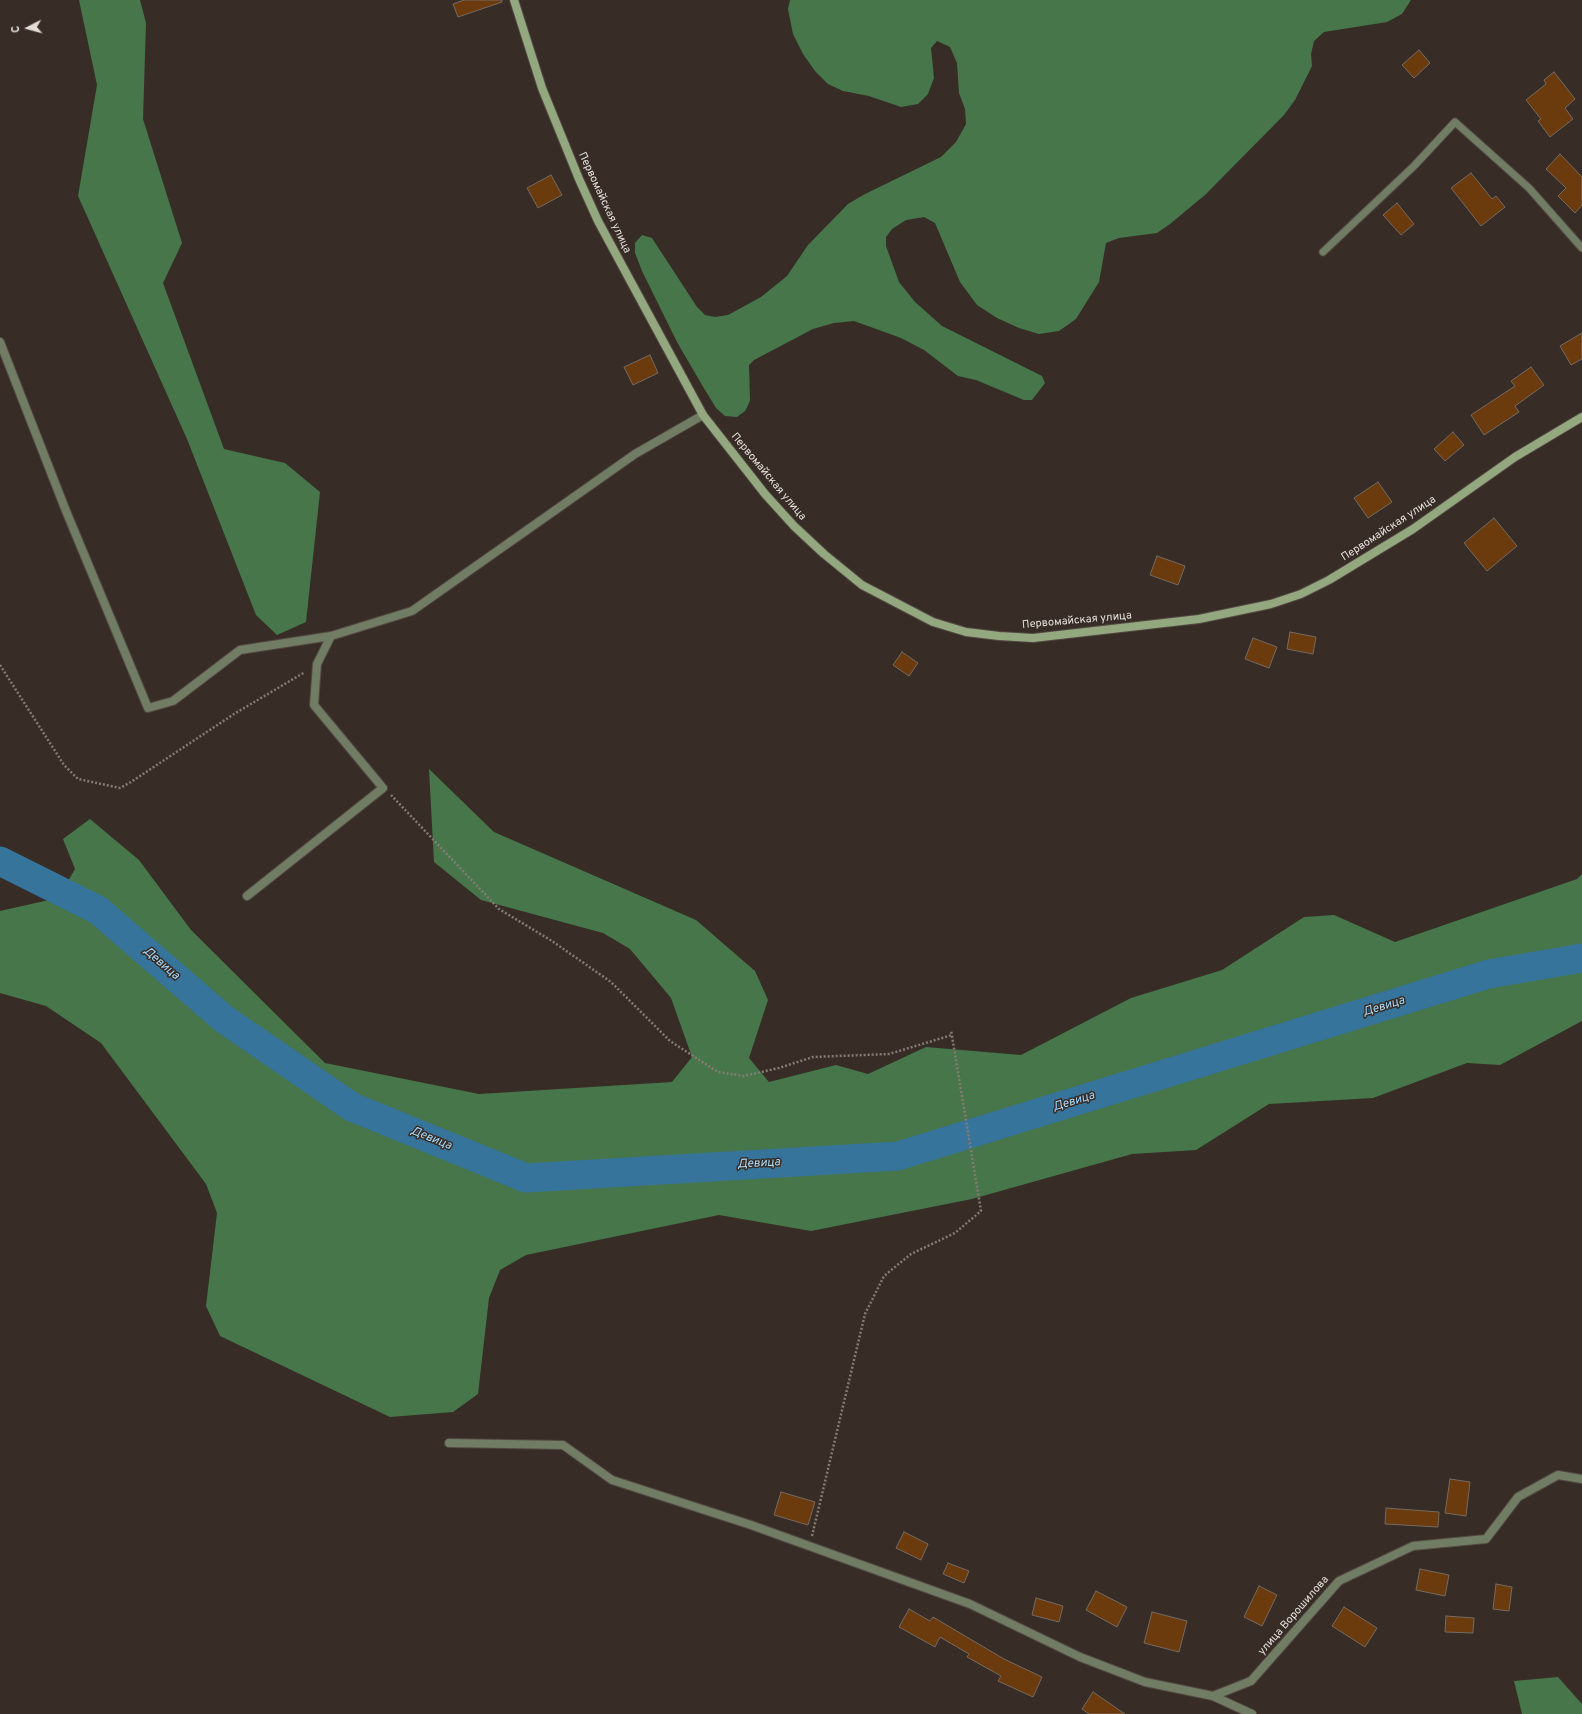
<!DOCTYPE html>
<meta charset="utf-8">
<style>
body{margin:0}
#map{position:relative;width:1582px;height:1714px;overflow:hidden;background:#372d26;font-family:Overpass,sans-serif}
canvas{display:block}
.north{position:absolute;left:8px;top:8px;width:40px;height:40px;-webkit-text-stroke:3px #372d26;paint-order:stroke;rotate:264deg;font-size:11px;font-weight:700;line-height:16px;text-align:center;color:#e3ddd8}
.north::after{content:'';display:block;margin:auto;width:14px;height:18px;background:#e3ddd8;clip-path:polygon(50% 0,100% 100%,50% 72%,0 100%)}
</style>
<div id="map">
<canvas width="1582" height="1714"></canvas>
<div class="north">С</div>
</div>
<script>
const ctx = document.querySelector('canvas').getContext('2d');
ctx.lineJoin = 'round';
function paint(path, color) {
  ctx.fillStyle = color;
  ctx.fill(path, 'evenodd');
}
function toPath(rows) {
  const path = new Path2D();
  for (const r of rows) {
    path.moveTo(r[0], r[1]);
    for (let i = 2; i < r.length; i += 2) path.lineTo(r[i], r[i + 1]);
  }
  return path;
}
function trace(path, color, width, dash) {
  ctx.strokeStyle = color;
  ctx.lineWidth = width;
  ctx.lineCap = dash ? 'butt' : 'round';
  ctx.setLineDash(dash || []);
  ctx.stroke(path);
}
function label(font, color, halo, rows, align = 'center') {
  ctx.font = font + ' Overpass,sans-serif';
  ctx.lineWidth = 3;
  ctx.setLineDash([]);
  ctx.textBaseline = 'middle';
  ctx.strokeStyle = halo;
  ctx.fillStyle = color;
  for (const [text, x, y, turn = 0] of rows) {
    ctx.save();
    ctx.translate(x, y);
    ctx.rotate((+turn || 0) * Math.PI / 180);
    ctx.textAlign = isNaN(turn) ? turn : align;
    if (halo) ctx.strokeText(text, 0, 0);
    ctx.fillText(text, 0, 0);
    ctx.restore();
  }
}
paint(toPath([
 [79,0,140,0,146,23,143,119,182,243,163,283,224,449,285,463,320,492,306,622,277,635,256,615,187,439,78,196,97,85],
 [790,0,1411,0,1402,14,1387,22,1324,32,1314,41,1311,54,1312,66,1295,100,1284,115,1205,195,1170,224,1157,233,1119,238,1106,243,1099,282,1076,319,1059,331,1039,334,1019,328,997,318,977,305,960,282,935,223,924,217,906,220,892,229,886,237,886,246,899,282,915,302,942,326,1042,376,1045,383,1032,400,1024,400,976,380,958,376,924,350,901,338,854,321,834,323,813,329,754,360,749,365,750,401,745,411,737,417,725,416,716,408,702,385,677,342,642,271,635,253,635,243,642,235,652,238,697,307,705,315,715,317,728,315,761,297,787,276,808,245,848,204,865,194,941,157,956,142,966,124,965,109,959,93,957,63,950,47,937,41,931,48,934,78,928,94,918,104,901,107,869,96,843,91,828,84,815,71,803,54,793,34,788,9],
 [429,769,494,832,696,920,755,971,768,1000,749,1058,769,1082,836,1065,868,1074,926,1047,1021,1055,1131,998,1222,970,1304,917,1334,915,1395,942,1577,879,1582,874,1582,1021,1500,1065,1467,1063,1373,1098,1269,1104,1196,1150,1132,1154,972,1199,811,1231,719,1215,526,1255,500,1270,489,1298,478,1394,453,1412,390,1417,220,1336,206,1306,217,1213,206,1184,101,1043,46,1006,0,993,0,911,58,898,75,869,63,839,90,819,139,860,191,930,325,1063,479,1094,672,1082,692,1057,671,998,630,949,603,933,481,900,434,862],
 [1558,1677,1582,1704,1582,1714,1522,1714,1514,1681]
]), '#467649');
trace(toPath([
 [0,861,98,910,224,1019,352,1107,526,1178,898,1156,1489,974,1582,958]
]), '#37749b', 29);
const building = toPath([
 [464,0,502,0,502,2,458,17,453,4,464,0],
 [1419,50,1430,63,1414,78,1402,65,1419,50],
 [1554,72,1575,99,1565,108,1573,119,1550,137,1538,121,1541,119,1526,100,1546,84,1544,80,1554,72],
 [1560,154,1582,177,1582,205,1575,213,1558,196,1566,188,1546,169,1560,154],
 [1471,173,1492,199,1496,196,1505,207,1481,226,1451,188,1471,173],
 [551,175,562,195,538,208,527,188,551,175],
 [1397,203,1414,224,1401,235,1383,215,1397,203],
 [1582,333,1582,359,1571,365,1560,346,1582,333],
 [650,355,658,373,633,385,624,367,650,355],
 [1531,367,1544,385,1515,406,1519,412,1484,435,1471,415,1515,386,1511,381,1531,367],
 [1453,432,1464,445,1445,461,1434,449,1453,432],
 [1378,482,1392,502,1368,518,1354,498,1378,482],
 [1494,518,1517,546,1487,571,1464,543,1494,518],
 [1157,556,1185,566,1178,585,1150,575,1157,556],
 [1290,632,1316,637,1313,654,1287,649,1290,632],
 [1253,638,1277,647,1269,668,1245,659,1253,638],
 [902,652,918,663,909,676,893,665,902,652],
 [1450,1479,1470,1482,1466,1516,1445,1513,1450,1479],
 [781,1492,815,1502,808,1525,774,1515,781,1492],
 [1386,1508,1439,1512,1438,1527,1385,1524,1386,1508],
 [904,1532,928,1544,921,1560,896,1548,904,1532],
 [948,1563,969,1571,964,1583,943,1574,948,1563],
 [1420,1569,1449,1575,1445,1596,1416,1590,1420,1569],
 [1496,1584,1512,1587,1509,1611,1493,1609,1496,1584],
 [1259,1586,1277,1595,1262,1626,1244,1617,1259,1586],
 [1096,1591,1127,1607,1117,1627,1086,1610,1096,1591],
 [1036,1598,1063,1606,1059,1622,1032,1615,1036,1598],
 [1344,1607,1377,1628,1365,1647,1332,1626,1344,1607],
 [909,1609,930,1621,933,1617,1004,1659,1042,1677,1033,1697,998,1681,1001,1676,967,1657,969,1654,940,1637,935,1647,899,1627,909,1609],
 [1152,1612,1187,1621,1179,1652,1144,1643,1152,1612],
 [1446,1616,1474,1618,1473,1633,1445,1632,1446,1616],
 [1093,1692,1125,1714,1089,1714,1082,1709,1093,1692]
]);
paint(building, '#6b3b0d');
trace(building, '#756a62', 1);
const lane = toPath([
 [1323,252,1414,166,1455,122,1529,188,1582,248]
]);
const street = toPath([
 [0,342,66,511,148,708,173,701,240,650,331,636,412,611,635,454,703,415],
 [247,896,383,788,314,705,317,664,331,636],
 [449,1443,563,1445,612,1480,751,1525,970,1604,1080,1657,1145,1682,1213,1696,1252,1714],
 [1213,1696,1251,1681,1339,1581,1413,1546,1486,1539,1518,1497,1558,1475,1582,1479]
]);
const secondary = toPath([
 [514,0,542,88,579,179,598,221,703,415,765,494,794,526,824,554,862,585,933,622,966,632,999,636,1033,638,1199,619,1271,604,1301,594,1329,580,1413,529,1515,457,1582,417]
]);
trace(lane, '#534942', 9);
trace(street, '#534942', 10);
trace(secondary, '#534942', 10);
trace(toPath([
 [0,665,64,765,78,779,120,788,131,782,234,714,305,672],
 [391,795,499,909,552,941,611,982,670,1041,718,1072,744,1076,779,1068,813,1057,889,1054,952,1035],
 [812,1536,865,1314,884,1276,911,1254,955,1233,981,1211,951,1030]
]), '#847b75', 2.5, [2, 2]);
trace(lane, '#707c64', 7);
trace(street, '#707c64', 8);
trace(secondary, '#94a880', 8);
label('11px', '#e3ddd8', '#372d26', [
 ["Первомайская улица",604,203,65],
 ["Первомайская улица",768,477,50],
 ["Первомайская улица",1389,529,-33],
 ["Первомайская улица",1077,621,-5],
 ["улица Ворошилова",1294,1616,-49]
]);
label('italic 12px', '#a6d8fa', '#372d26', [
 ["Девица",161,964,41],
 ["Девица",1384,1007,-17],
 ["Девица",1074,1102,-17],
 ["Девица",431,1139,22],
 ["Девица",759,1164,-3]
]);
</script>
